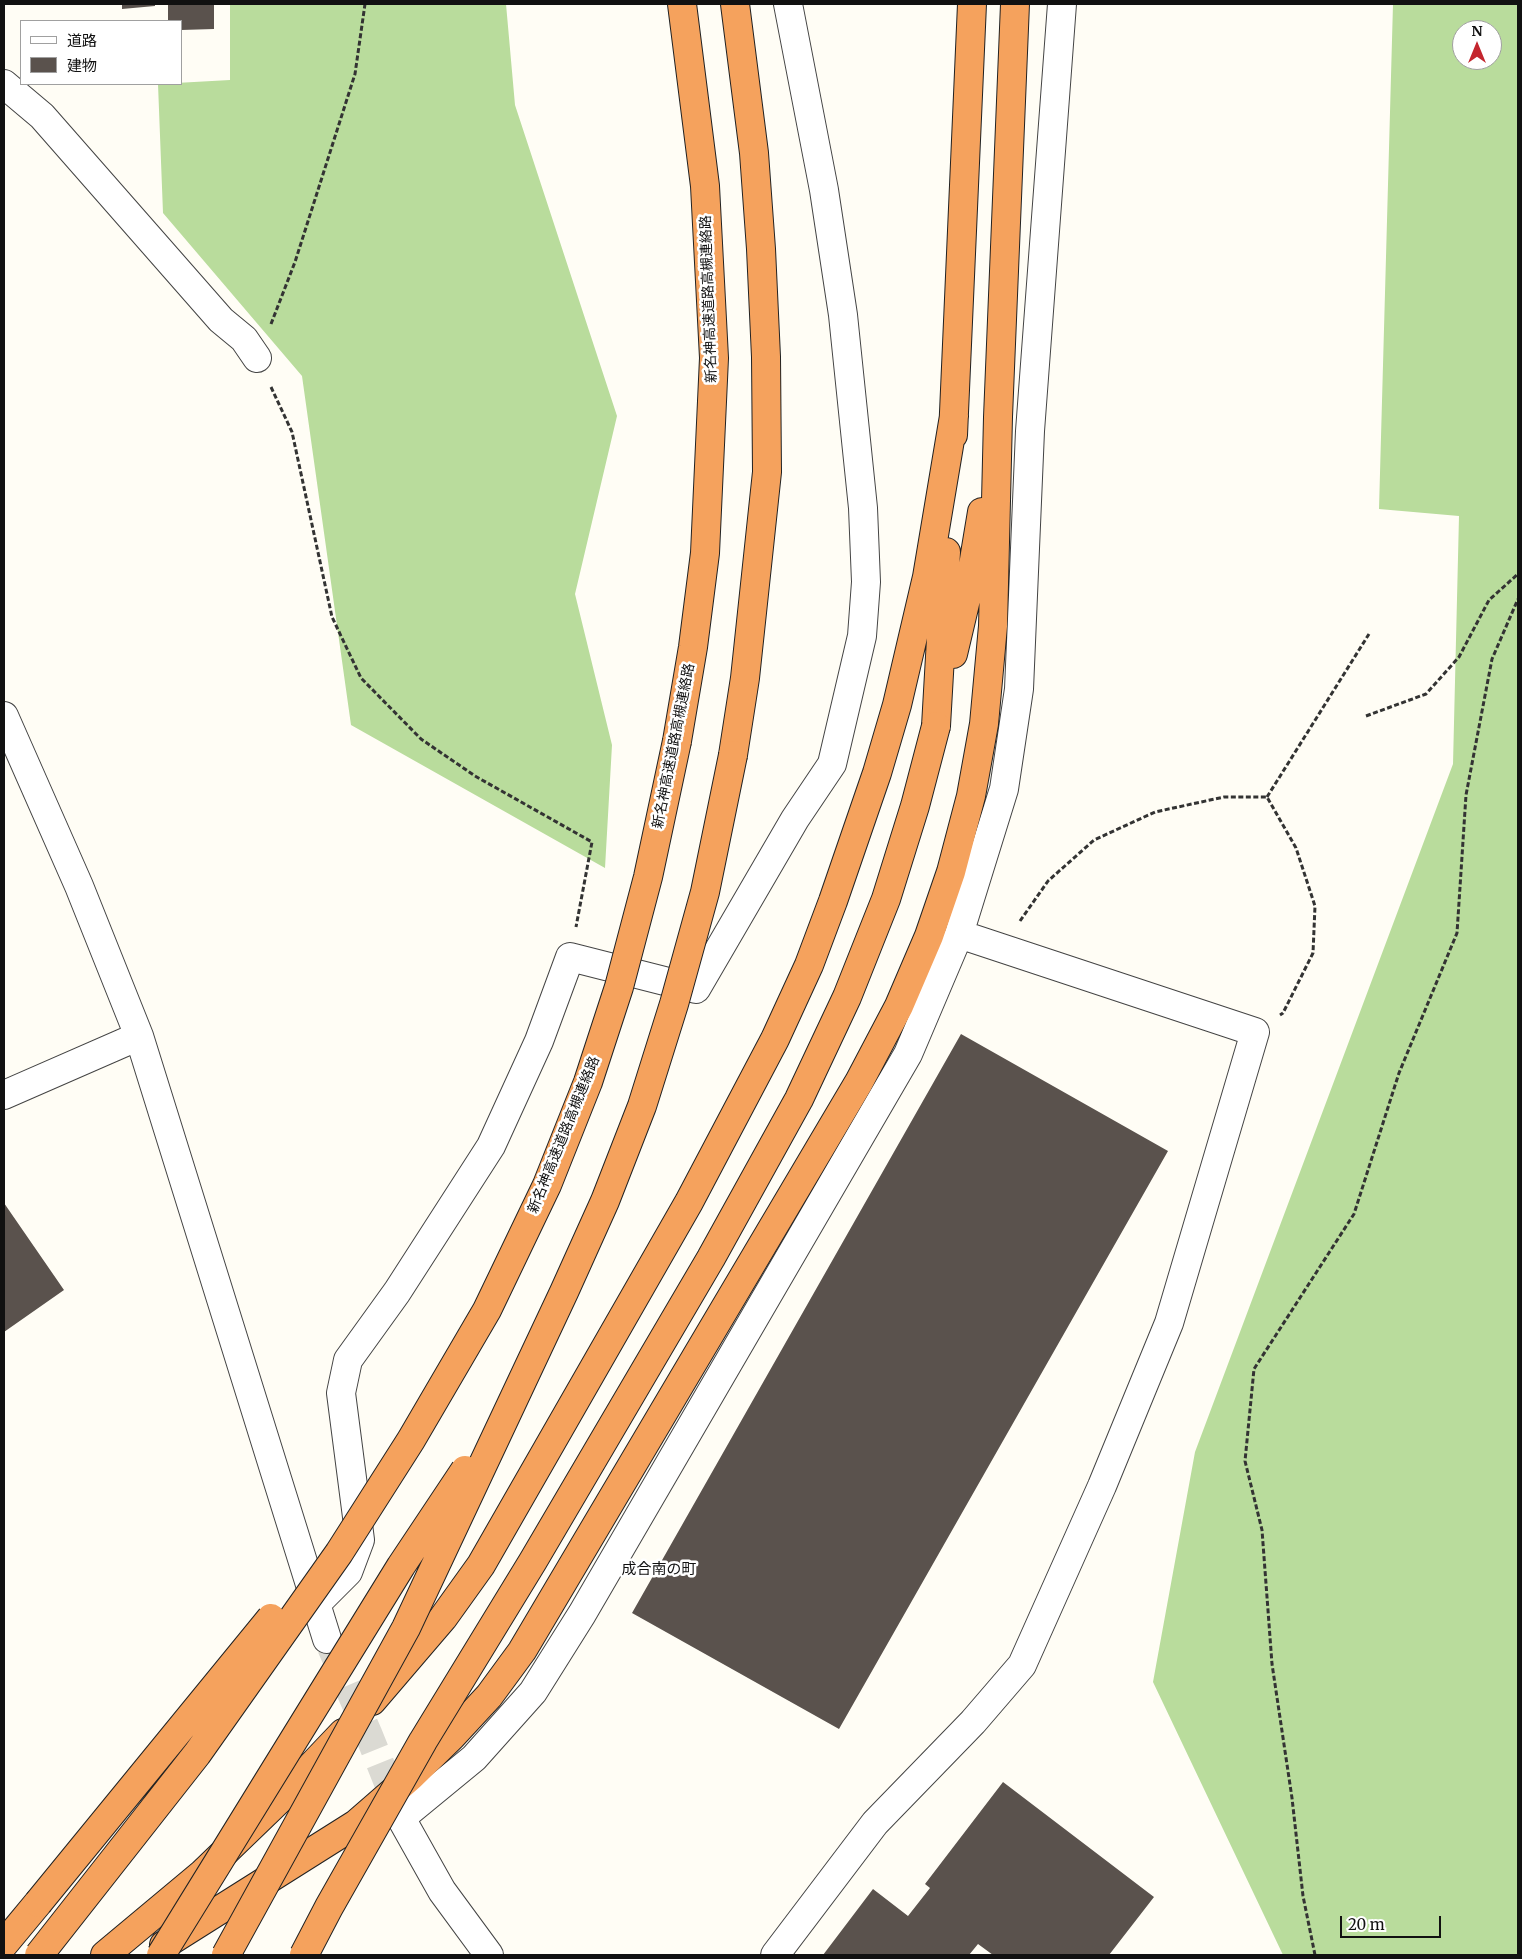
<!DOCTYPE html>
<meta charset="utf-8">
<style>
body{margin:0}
#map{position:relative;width:1522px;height:1959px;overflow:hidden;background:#fffdf5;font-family:Merriweather,"Noto Sans JP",serif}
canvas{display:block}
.frame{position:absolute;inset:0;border:5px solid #111;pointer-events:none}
.legend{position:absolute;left:20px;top:20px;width:162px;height:65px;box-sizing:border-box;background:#fff;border:1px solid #a0a0a0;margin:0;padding:6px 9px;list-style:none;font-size:15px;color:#111}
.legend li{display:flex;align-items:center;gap:10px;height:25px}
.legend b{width:25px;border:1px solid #a0a0a0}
.north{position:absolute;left:1452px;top:20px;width:50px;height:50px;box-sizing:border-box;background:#fff;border:1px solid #a0a0a0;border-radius:50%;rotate:0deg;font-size:14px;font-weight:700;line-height:20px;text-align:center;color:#111}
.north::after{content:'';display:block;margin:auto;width:18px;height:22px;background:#c4262e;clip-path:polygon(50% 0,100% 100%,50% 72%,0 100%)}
.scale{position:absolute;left:1340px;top:1916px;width:101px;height:22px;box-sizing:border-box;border:2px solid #111;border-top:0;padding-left:6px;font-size:15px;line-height:18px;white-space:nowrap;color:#111;-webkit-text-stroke:4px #fff;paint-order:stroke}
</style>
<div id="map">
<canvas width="1522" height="1959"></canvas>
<div class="frame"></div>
<ul class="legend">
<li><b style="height:6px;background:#fff"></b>道路</li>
<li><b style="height:14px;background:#5a524d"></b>建物</li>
</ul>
<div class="north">N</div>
<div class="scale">20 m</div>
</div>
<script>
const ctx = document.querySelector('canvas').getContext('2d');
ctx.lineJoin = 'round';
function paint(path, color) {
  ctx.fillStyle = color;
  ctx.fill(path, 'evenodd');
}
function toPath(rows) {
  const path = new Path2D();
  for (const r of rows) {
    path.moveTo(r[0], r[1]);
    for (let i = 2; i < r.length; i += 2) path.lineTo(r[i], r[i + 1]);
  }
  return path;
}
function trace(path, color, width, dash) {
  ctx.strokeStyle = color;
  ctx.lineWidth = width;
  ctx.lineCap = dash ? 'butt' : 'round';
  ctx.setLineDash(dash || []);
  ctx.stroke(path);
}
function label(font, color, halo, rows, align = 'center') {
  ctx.font = font + ' Merriweather,"Noto Sans JP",serif';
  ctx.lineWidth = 5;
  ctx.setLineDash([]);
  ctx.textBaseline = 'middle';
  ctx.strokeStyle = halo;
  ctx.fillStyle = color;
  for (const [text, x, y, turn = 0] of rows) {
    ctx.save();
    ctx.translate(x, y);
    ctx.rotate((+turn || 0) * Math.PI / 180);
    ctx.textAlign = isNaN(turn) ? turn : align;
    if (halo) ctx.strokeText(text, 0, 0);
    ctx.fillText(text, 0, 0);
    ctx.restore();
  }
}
paint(toPath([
 [230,4,506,4,515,105,617,416,575,594,612,745,605,868,351,725,302,376,163,213,158,84,230,80],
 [1393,4,1518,4,1518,1955,1283,1955,1153,1682,1195,1452,1453,764,1459,516,1379,509],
 [1462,30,1492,30,1492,60,1462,60]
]), '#b9dc9c');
paint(toPath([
 [122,4,155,4,155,6,122,9],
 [168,4,214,4,214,29,181,30,181,21,168,21],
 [961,1034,1168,1151,839,1729,632,1613],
 [4,1203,64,1290,4,1332],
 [1003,1782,1154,1897,1109,1955,993,1955,978,1944,969,1955,823,1955,873,1889,908,1916,930,1888,925,1884]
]), '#5a524d');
trace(toPath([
 [331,1647,368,1733,400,1813]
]), '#dbdad3', 28, [28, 14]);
const minor = toPath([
 [4,84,42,116,221,320,244,339,257,358],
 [4,716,79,886,139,1036,327,1639],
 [4,1095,139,1036],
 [316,1604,348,1572,360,1540,341,1393,348,1360,397,1292,491,1146,539,1041,570,957,696,989,795,819,832,764,862,636,866,582,863,508,843,315,824,190,788,4],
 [489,1955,442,1891,401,1818,474,1758,533,1692,582,1614,908,1054,959,934,1004,789,1019,689,1030,431,1062,4],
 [775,1955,875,1823,973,1722,1022,1665,1102,1486,1169,1323,1255,1032,959,934]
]);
const motorway = toPath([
 [953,435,972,4],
 [953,654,971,578,982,512],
 [936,726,946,552],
 [677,741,693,647,705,553,714,358,705,186,682,4],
 [733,755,745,678,767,472,766,357,761,249,754,153,735,4],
 [372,1701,443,1618,481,1565,689,1202,775,1039,809,965,833,901,877,773,897,705,927,577,954,416],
 [4,1944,38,1903],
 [164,1945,356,1824,410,1777,451,1737,489,1696,522,1651,859,1082,899,1006,929,936,951,872,971,796,984,724,993,626,998,417,1015,4],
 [105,1955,202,1874,285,1794,343,1733]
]);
trace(minor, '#444', 30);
trace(motorway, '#222', 30);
trace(toPath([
 [271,324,295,262,355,74,365,4],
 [271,387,292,432,332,617,361,678,421,739,475,776,592,842,576,927],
 [1366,716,1426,694,1459,657,1489,600,1518,574],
 [1267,797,1369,634],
 [1020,921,1048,881,1094,840,1155,812,1224,797,1267,797,1296,848,1315,906,1313,953,1283,1013,1280,1015],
 [1315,1955,1303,1896,1292,1798,1272,1664,1262,1530,1245,1461,1254,1369,1354,1214,1399,1073,1457,933,1466,795,1492,659,1518,599]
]), '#333', 3, [5, 2.5]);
trace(minor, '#fff', 28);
trace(motorway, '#f5a25d', 28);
const motorwayBridge = toPath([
 [38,1903,271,1618],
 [39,1955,197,1754,339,1553,411,1440,487,1310,547,1185,588,1082,619,987,648,877,677,741],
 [161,1955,401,1566,465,1470],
 [226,1955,406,1628,564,1292,605,1201,642,1106,674,1004,705,892,733,755],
 [304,1955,329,1907,423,1741,533,1561,711,1258,799,1099,847,997,886,899,915,806,936,726]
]);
trace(motorwayBridge, '#222', 30, []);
trace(motorwayBridge, '#f5a25d', 28);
label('14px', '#111', '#fff', [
 ["新名神高速道路高槻連絡路",709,299,-92],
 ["新名神高速道路高槻連絡路",674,746,-79],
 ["新名神高速道路高槻連絡路",564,1135,-68]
]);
label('15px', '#111', '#fff', [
 ["成合南の町",659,1570]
]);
</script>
